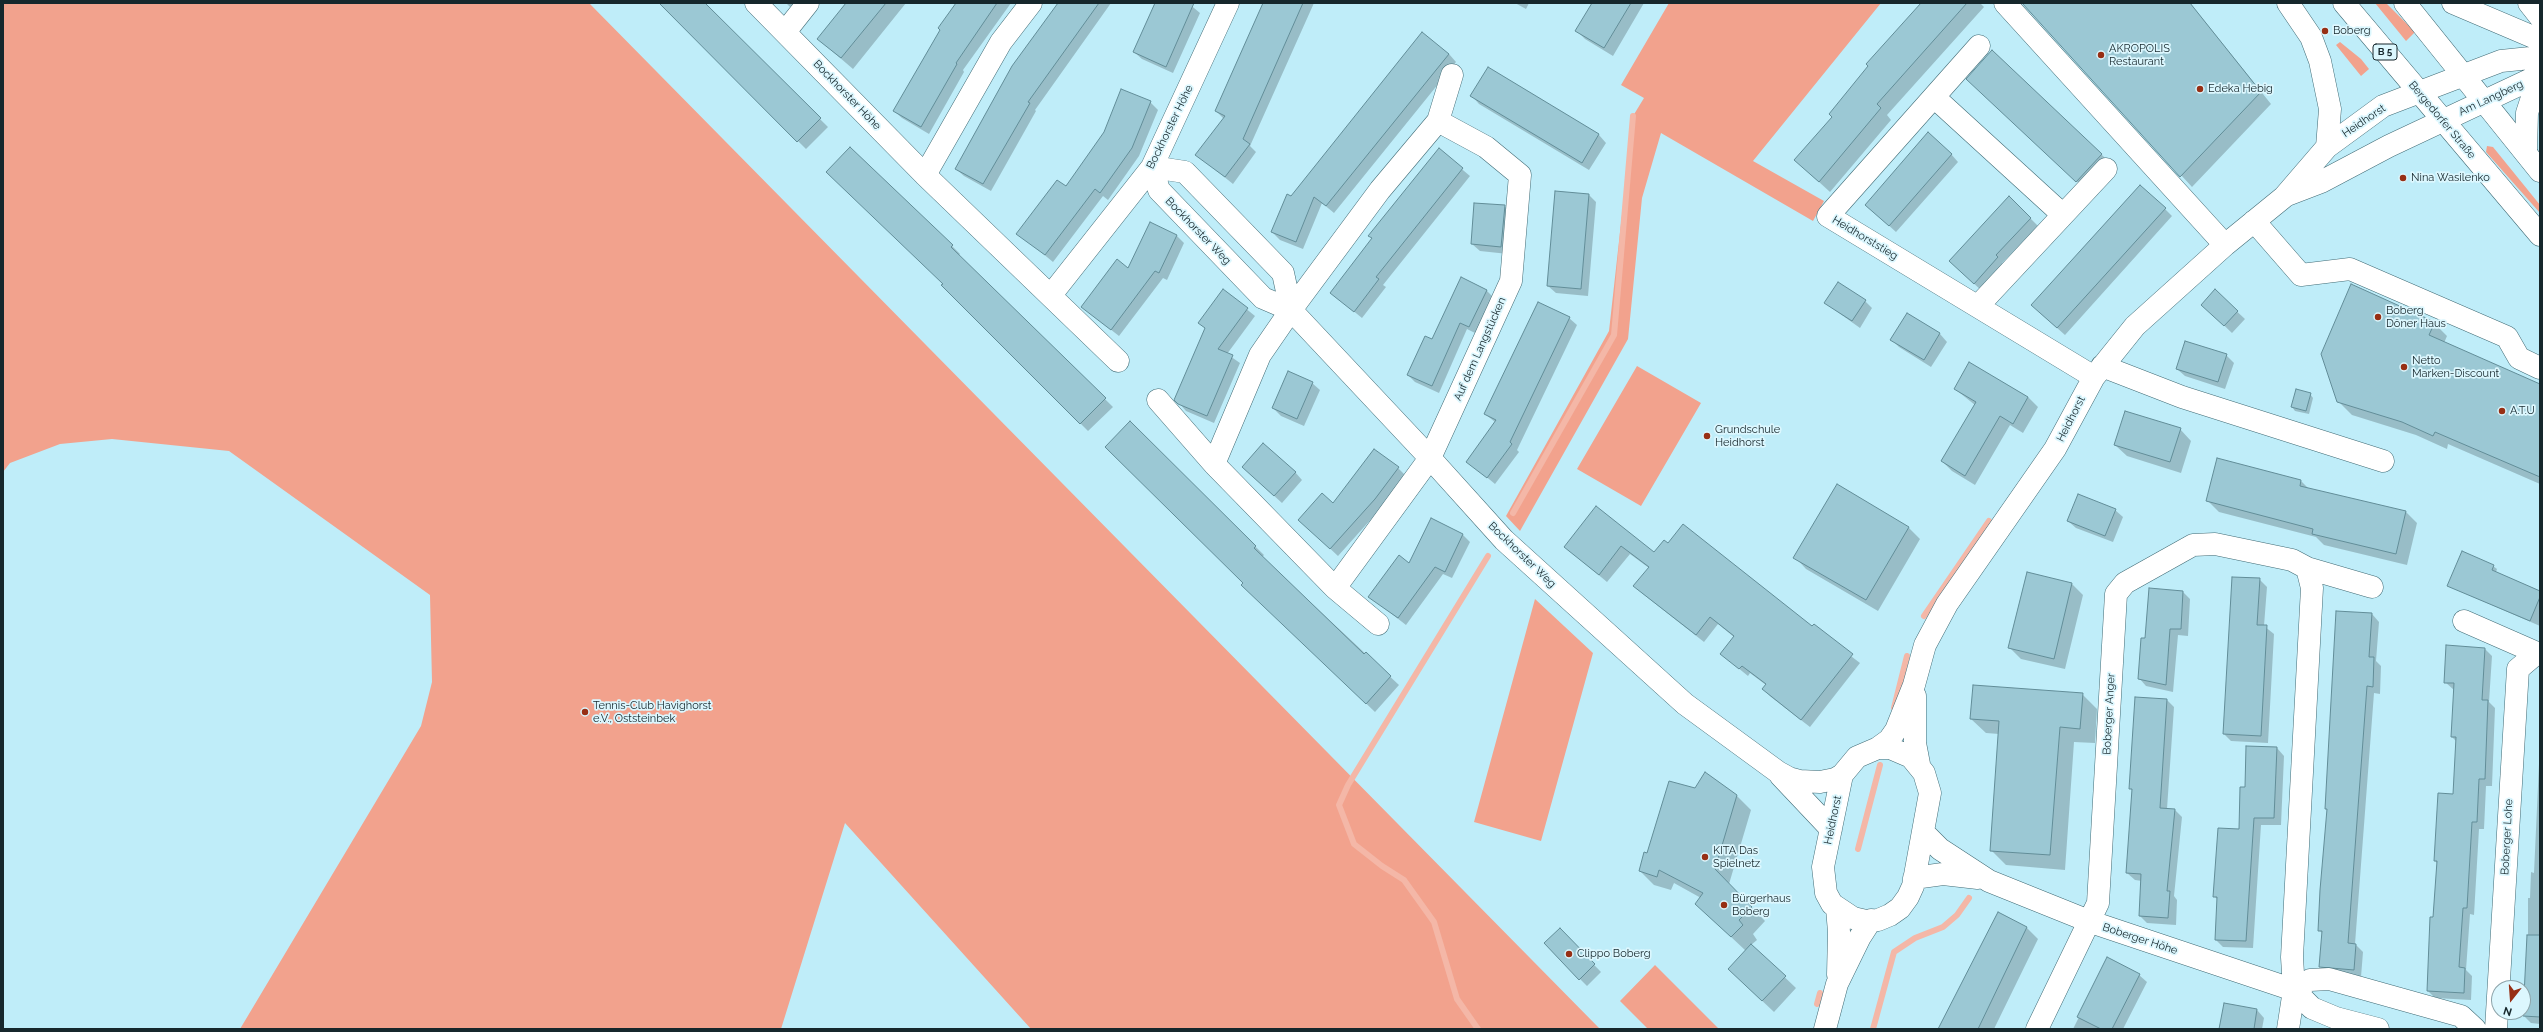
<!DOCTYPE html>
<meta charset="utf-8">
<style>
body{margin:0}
#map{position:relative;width:2543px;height:1032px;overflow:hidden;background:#bfedf9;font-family:Raleway,sans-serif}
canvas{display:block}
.frame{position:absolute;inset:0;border:4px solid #16272c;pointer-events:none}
.north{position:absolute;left:2491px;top:980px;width:40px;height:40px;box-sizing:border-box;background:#dcf7fe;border:1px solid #8da4aa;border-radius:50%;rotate:197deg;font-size:11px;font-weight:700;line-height:16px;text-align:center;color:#16272c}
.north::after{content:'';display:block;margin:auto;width:14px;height:18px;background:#972f14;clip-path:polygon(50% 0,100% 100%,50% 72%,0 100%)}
</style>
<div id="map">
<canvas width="2543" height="1032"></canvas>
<div class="frame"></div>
<div class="north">N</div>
</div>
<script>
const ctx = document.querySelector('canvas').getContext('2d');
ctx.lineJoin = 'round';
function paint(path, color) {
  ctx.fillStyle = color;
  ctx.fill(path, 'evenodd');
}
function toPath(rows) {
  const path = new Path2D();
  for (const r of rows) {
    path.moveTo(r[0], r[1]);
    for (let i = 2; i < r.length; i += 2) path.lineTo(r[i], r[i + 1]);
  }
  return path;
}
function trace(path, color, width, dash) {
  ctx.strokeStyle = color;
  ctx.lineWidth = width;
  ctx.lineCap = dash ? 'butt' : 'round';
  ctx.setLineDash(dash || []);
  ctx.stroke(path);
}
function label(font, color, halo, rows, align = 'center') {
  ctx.font = font + ' Raleway,sans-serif';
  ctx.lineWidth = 3.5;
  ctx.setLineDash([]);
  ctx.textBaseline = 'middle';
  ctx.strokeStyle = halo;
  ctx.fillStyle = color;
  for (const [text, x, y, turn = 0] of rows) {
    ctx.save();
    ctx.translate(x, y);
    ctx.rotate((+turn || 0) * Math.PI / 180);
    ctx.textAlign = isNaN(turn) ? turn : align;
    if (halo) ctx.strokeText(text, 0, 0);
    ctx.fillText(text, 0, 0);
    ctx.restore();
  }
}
paint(toPath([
 [3,3,589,3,1600,1029,1031,1029,845,823,781,1029,240,1029,421,726,432,682,430,595,229,451,112,439,60,444,10,463,3,472],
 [1669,3,1881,3,1753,161,1824,201,1813,221,1661,133,1642,198,1628,339,1520,531,1506,516,1609,331,1633,116,1644,98,1621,85],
 [2375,3,2386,3,2415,32,2406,41],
 [2340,42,2361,59,2369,69,2361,76,2336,45],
 [2487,146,2493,147,2540,205,2540,213,2486,152],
 [1637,366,1701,403,1641,506,1577,469],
 [1535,599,1593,653,1541,841,1474,822],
 [1655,965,1719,1029,1648,1029,1620,1001]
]), '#f2a28d');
paint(toPath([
 [659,3,703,3,828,127,806,149],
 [786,3,794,3,790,7],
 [847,3,906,3,853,69,818,39],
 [958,3,1011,3,963,70,964,72,929,134,902,118,894,111],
 [1059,3,1111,3,1035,110,1036,111,991,191,964,176,956,169],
 [1156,3,1188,3,1200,13,1173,73,1142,59,1134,52],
 [1265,3,1314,3,1250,146,1256,152,1233,184,1197,155,1224,119,1216,111],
 [1515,3,1529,3,1526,9],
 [1593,3,1644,3,1613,56,1585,39,1577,31],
 [1922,3,1980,3,1984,7,1887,115,1891,120,1830,192,1795,160,1833,117],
 [2023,3,2190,3,2271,104,2192,187],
 [1449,54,1456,62,1334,213,1322,203,1303,249,1280,240,1272,232,1291,197],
 [1488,69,1599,135,1606,143,1589,170,1479,104,1472,96],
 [1975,86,2101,154,2109,162,2084,188],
 [1150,102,1158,110,1139,156,1108,200,1103,196,1053,262,1018,233],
 [850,149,952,246,960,254,959,255,1113,407,1088,431,942,285,944,284],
 [1439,150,1470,176,1383,285,1386,287,1362,318,1331,293],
 [1951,154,1958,162,1896,232,1874,212],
 [1589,195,1596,202,1588,296,1556,293,1548,286],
 [2010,198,2038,226,2002,263,2005,265,1982,291,1958,269],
 [1504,206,1512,213,1508,254,1480,251,1472,244],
 [2165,209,2172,216,2065,335,2039,312],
 [1150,223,1177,236,1184,243,1167,280,1163,278,1119,336,1082,307,1129,269],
 [1223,290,1255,316,1227,354,1240,363,1214,423,1186,411,1179,403,1206,329,1199,323],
 [1486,290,1494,298,1477,334,1467,329,1439,393,1415,382,1408,375,1432,340],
 [2215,291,2245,319,2232,333,2210,312],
 [1865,301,1872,308,1860,328,1825,303],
 [1908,314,1940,334,1947,342,1931,367,1899,347,1892,340],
 [1569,318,1577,325,1517,450,1519,452,1495,484,1467,461,1495,422,1485,414],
 [2434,323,2447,336,2444,343,2540,385,2540,484,2448,444,2447,449,2416,435,2352,415,2338,401],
 [2226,355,2234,363,2225,389,2185,376,2177,369],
 [1970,364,2028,397,2038,407,2023,433,2010,425,1975,485,1952,471,1942,461,1975,405,1955,389],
 [1312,383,1320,390,1304,426,1281,416,1273,408],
 [2310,394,2313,398,2309,414,2295,411,2292,407],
 [1130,423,1264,555,1262,557,1399,685,1375,712,1251,593],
 [2180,429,2191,441,2181,473,2127,456,2115,445],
 [1398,468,1405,475,1382,507,1338,556,1307,527],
 [1295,472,1302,480,1282,503,1250,474],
 [2301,481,2309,489,2406,512,2417,523,2407,565,2324,545,2316,537,2219,512,2208,501],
 [1837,486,1909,528,1920,539,1878,611,1806,569,1795,557],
 [1596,508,1654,554,1813,627,1860,663,1810,727,1771,697,1763,689,1766,685,1750,673,1748,676,1721,654,1734,637,1718,624,1704,642,1643,594,1635,586,1649,568,1630,554,1607,582,1565,547],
 [2115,510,2123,517,2113,542,2076,528,2068,521],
 [1432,519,1463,535,1470,542,1452,578,1443,574,1406,625,1370,597,1409,564],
 [2493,566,2497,569,2496,572,2540,591,2540,626,2448,586],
 [2259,579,2267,587,2264,626,2274,634,2268,743,2231,741,2224,734],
 [2072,584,2083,595,2065,669,2021,659,2010,648],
 [2149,589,2183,592,2190,599,2188,636,2178,635,2173,692,2146,686,2139,678,2146,639],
 [2337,612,2372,614,2379,622,2376,661,2381,666,2380,694,2374,693,2355,944,2363,952,2361,977,2328,974,2320,966,2323,934,2319,930,2328,811,2326,809],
 [2485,649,2492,656,2489,702,2495,708,2492,786,2486,786,2484,829,2479,829,2474,915,2470,914,2466,970,2472,976,2471,1000,2435,998,2428,991,2437,863,2435,861,2454,795,2457,742,2452,737,2454,690,2445,682],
 [2082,694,2097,709,2095,743,2074,742,2065,870,2006,865,1991,850,1999,734,1986,733,1971,719],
 [2167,700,2174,707,2167,809,2175,810,2182,817,2174,896,2177,900,2176,925,2147,923,2140,916,2142,881,2135,880,2127,873,2133,791,2130,788],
 [2540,742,2540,1024,2531,1023,2524,1016,2528,936,2528,898,2530,898,2531,872,2534,873],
 [2277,748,2284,756,2281,825,2261,825,2253,948,2223,947,2216,940,2218,900,2214,896,2240,830,2246,788],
 [1695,789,1737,796,1751,810,1729,884,1765,921,1753,934,1757,940,1751,945,1796,988,1774,1012,1740,980,1746,951,1696,904,1701,898,1674,883,1671,890,1654,885,1640,871,1648,854],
 [1998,913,2027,928,2038,939,1994,1029,1940,1029],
 [1560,930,1601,972,1587,986,1545,944],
 [2108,959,2139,975,2147,982,2123,1029,2073,1029],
 [2225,1004,2257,1010,2264,1018,2262,1029,2220,1029]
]), '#0003');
trace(toPath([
 [1513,513,1614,335,1633,116],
 [1924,616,1989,521],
 [1894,708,1907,656],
 [1858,849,1880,765],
 [1817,1004,1820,993],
 [1478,1029,1457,999,1434,922,1404,880,1382,866,1354,844,1339,805,1348,785,1488,556],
 [1873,1029,1894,952,1915,938,1943,927,1957,915,1969,898]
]), '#f4b7a7', 6);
const building = toPath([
 [659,3,705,3,821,118,797,142,659,3],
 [846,3,886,3,841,58,817,39,846,3],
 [956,3,997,3,956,63,957,64,921,127,893,111,940,30,938,28,956,3],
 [1058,3,1099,3,1028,102,1030,103,983,184,955,169,1012,66,1058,3],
 [1155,3,1194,3,1166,67,1133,52,1155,3],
 [1263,3,1303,3,1243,139,1250,144,1225,177,1195,155,1225,116,1215,111,1263,3],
 [1592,3,1631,3,1604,48,1575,31,1592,3],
 [1921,3,1967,3,1877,104,1881,108,1819,182,1794,160,1832,117,1829,114,1868,66,1866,64,1921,3],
 [2022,3,2190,3,2261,92,2180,177,2022,3],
 [1422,32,1449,54,1326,206,1314,197,1296,242,1271,232,1287,194,1291,196,1422,32],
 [1992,50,2102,154,2076,182,1966,79,1992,50],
 [1488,67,1599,134,1582,163,1470,96,1488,67],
 [1121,89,1151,101,1132,148,1100,193,1095,189,1045,255,1016,234,1057,180,1066,186,1104,132,1121,89],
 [1928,132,1952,154,1889,226,1865,205,1928,132],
 [850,147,953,245,951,247,1106,398,1080,424,941,285,943,284,826,172,850,147],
 [1439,148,1463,168,1376,277,1379,279,1354,312,1330,293,1372,238,1368,236,1439,148],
 [2140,185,2166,208,2057,328,2031,305,2140,185],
 [1555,191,1589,194,1581,289,1547,286,1555,191],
 [2009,196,2031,218,1996,255,1998,257,1974,284,1949,261,2009,196],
 [1474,203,1505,205,1501,247,1471,244,1474,203],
 [1150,222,1177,235,1159,273,1155,271,1111,330,1081,307,1117,259,1128,268,1150,222],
 [1461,277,1487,290,1469,327,1460,323,1432,386,1407,375,1425,336,1432,339,1461,277],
 [1838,282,1866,300,1852,321,1824,303,1838,282],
 [2351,284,2435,322,2429,335,2540,384,2540,477,2435,432,2433,436,2402,422,2337,402,2321,354,2351,284],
 [1223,289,1248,308,1218,349,1233,355,1207,416,1178,404,1174,400,1205,328,1198,323,1223,289],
 [2215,289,2238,311,2224,326,2201,305,2215,289],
 [1538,302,1570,317,1510,442,1512,444,1487,478,1466,462,1496,420,1484,414,1538,302],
 [1907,313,1940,333,1924,360,1890,340,1907,313],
 [2185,341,2227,354,2218,382,2176,369,2185,341],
 [1969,362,2028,397,2013,424,2000,416,1965,476,1941,461,1976,402,1954,389,1969,362],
 [1288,371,1313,382,1297,419,1272,408,1288,371],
 [2296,389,2311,393,2306,411,2291,407,2296,389],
 [2125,411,2181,428,2170,462,2114,445,2125,411],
 [1130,421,1256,546,1254,548,1364,654,1366,652,1391,676,1366,704,1241,585,1243,583,1105,447,1130,421],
 [1263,443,1296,472,1274,496,1242,467,1263,443],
 [1374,449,1399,467,1375,499,1330,549,1298,520,1322,493,1333,503,1374,449],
 [2217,458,2301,480,2300,486,2406,511,2396,554,2312,534,2313,529,2206,501,2217,458],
 [1837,484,1909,527,1866,600,1793,558,1837,484],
 [2078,494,2116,509,2105,536,2067,521,2078,494],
 [1596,506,1654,552,1664,540,1668,543,1683,524,1812,626,1814,624,1853,654,1801,720,1762,689,1766,684,1742,666,1739,669,1720,654,1734,636,1710,617,1696,635,1633,586,1649,567,1621,546,1599,575,1564,547,1596,506],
 [1431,518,1463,534,1445,572,1435,567,1398,618,1368,597,1399,555,1409,563,1431,518],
 [2462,551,2494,565,2492,570,2540,591,2540,597,2530,621,2447,586,2462,551],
 [2027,572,2072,583,2054,659,2008,648,2027,572],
 [2232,577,2260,578,2257,625,2267,625,2261,736,2223,734,2232,577],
 [2149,588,2183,591,2181,629,2170,629,2166,685,2138,679,2141,638,2145,638,2149,588],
 [2336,611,2372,613,2369,657,2374,657,2373,687,2367,686,2348,943,2356,944,2354,970,2319,967,2322,931,2318,931,2320,890,2327,809,2325,809,2336,611],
 [2446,645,2485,648,2482,700,2488,700,2485,779,2479,779,2477,822,2472,822,2467,908,2463,908,2459,967,2465,968,2464,993,2427,991,2430,917,2433,917,2437,861,2434,861,2438,793,2453,794,2456,737,2451,737,2454,683,2444,683,2446,645],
 [1973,685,2083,693,2080,729,2060,727,2050,855,1990,851,1999,721,1970,719,1973,685],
 [2135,697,2167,699,2160,808,2175,809,2167,891,2170,891,2168,918,2139,916,2141,874,2126,873,2132,789,2129,789,2135,697],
 [2246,746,2277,747,2274,818,2254,818,2246,941,2215,940,2217,897,2213,897,2218,828,2239,829,2240,787,2245,787,2246,746],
 [1705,772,1737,795,1715,869,1752,907,1739,920,1743,925,1731,937,1695,904,1703,893,1659,870,1657,877,1639,871,1644,852,1647,853,1669,781,1695,788,1705,772],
 [1998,912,2027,927,1978,1029,1938,1029,1998,912],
 [1560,928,1595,964,1579,980,1544,943,1560,928],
 [2527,935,2540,935,2540,1017,2523,1016,2527,935],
 [1751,944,1786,976,1762,1001,1728,969,1751,944],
 [2107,957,2140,974,2112,1029,2101,1029,2077,1017,2107,957],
 [2224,1003,2257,1009,2254,1029,2219,1029,2224,1003]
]);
paint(building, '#9bc8d4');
trace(building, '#628d98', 1);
const minor = toPath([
 [756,3,925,175,1118,361],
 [2005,3,2225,245],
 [2288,3,2311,37,2320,61,2330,109,2327,147],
 [2453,3,2540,40],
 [2529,3,2540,17],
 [785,32,808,3],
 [1979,46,1828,216,2094,377],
 [1934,97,2062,214],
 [2526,151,2527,113,2539,76],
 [925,175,1001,42,1031,3],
 [2287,195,2321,182,2389,146,2540,75],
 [2254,221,2301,275,2350,269,2507,337,2519,358,2540,368],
 [1051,295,1152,167,1228,3],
 [1978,306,2106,169],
 [1291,310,1263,298,1159,190,1152,167,1185,172,1283,273,1291,310,1430,458,1504,540,1685,704,1778,772,1789,778,1800,781,1820,782,1835,779,1842,775],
 [2102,366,2182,397,2383,461],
 [1158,400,1214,464,1335,588,1378,624],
 [1214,464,1260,355,1291,310,1380,190,1438,121,1452,75],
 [2307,568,2372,587],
 [1335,588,1430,458,1511,281,1520,175,1486,147,1438,121],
 [2464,621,2537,653],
 [1915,696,1915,743,1919,764],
 [1878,748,1889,740,1896,730,1914,685,1925,645,1947,604,2055,449,2094,377,2135,326,2225,245,2284,197,2327,147,2383,106,2501,61,2540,57],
 [1878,748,1890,748,1911,757,1924,773,1930,793,1913,886,1908,897,1900,908,1890,915,1878,920,1866,921,1853,918,1832,904,1826,893,1823,867,1842,775,1857,757,1878,748],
 [1780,775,1831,829],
 [1923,832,1940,849,1989,881,2091,922,2294,990,2312,1008,2336,1018,2378,1029],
 [1914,878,1943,874,1978,878],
 [1837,908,1839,932,1838,975],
 [2294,990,2310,980,2329,979,2461,1016,2475,1029],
 [1825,1029,1837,984,1860,937,1871,920],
 [2037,1029,2098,903,2116,594,2125,583,2193,545,2215,544,2292,560,2307,568,2312,588,2292,957,2294,990,2288,1029],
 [2496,1029,2518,669,2537,653,2540,654]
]);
const major = toPath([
 [2344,3,2540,235],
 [2405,3,2540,171]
]);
trace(minor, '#416b75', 23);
trace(major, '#416b75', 23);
trace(minor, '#fff', 22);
trace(major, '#fff', 22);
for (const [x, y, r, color] of [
 [2325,31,4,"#972f14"],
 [2101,55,4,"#972f14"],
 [2200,89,4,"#972f14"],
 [2403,178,4,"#972f14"],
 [2378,317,4,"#972f14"],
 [2404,367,4,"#972f14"],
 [2502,411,4,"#972f14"],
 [1707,436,4,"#972f14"],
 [585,712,4,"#972f14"],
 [1705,857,4,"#972f14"],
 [1724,905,4,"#972f14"],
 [1569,954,4,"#972f14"]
]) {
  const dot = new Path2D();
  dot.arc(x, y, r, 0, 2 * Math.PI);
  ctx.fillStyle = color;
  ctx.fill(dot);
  trace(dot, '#dcf7fe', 1.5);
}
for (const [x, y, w] of [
 [2385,52,24]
]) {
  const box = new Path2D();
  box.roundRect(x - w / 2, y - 8, w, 16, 3);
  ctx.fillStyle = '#dcf7fe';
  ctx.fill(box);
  trace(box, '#16272c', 1);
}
label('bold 10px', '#16272c', null, [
 ["B 5",2385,52]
]);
label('11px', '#16272c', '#dcf7fe', [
 ["Boberg",2333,31],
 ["AKROPOLIS",2109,49],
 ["Restaurant",2109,62],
 ["Edeka Hebig",2208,89],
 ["Nina Wasilenko",2411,178],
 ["Boberg",2386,311],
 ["Döner Haus",2386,324],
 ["Netto",2412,361],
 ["Marken-Discount",2412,374],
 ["A.T.U",2510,411],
 ["Grundschule",1715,430],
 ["Heidhorst",1715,443],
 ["Tennis-Club Havighorst",593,706],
 ["e.V., Oststeinbek",593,719],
 ["KITA Das",1713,851],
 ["Spielnetz",1713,864],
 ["Bürgerhaus",1732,899],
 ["Boberg",1732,912],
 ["Clippo Boberg",1577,954]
], 'left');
label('11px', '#16272c', '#dcf7fe', [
 ["Bockhorster Höhe",847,95,46],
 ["Am Langberg",2491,98,-25],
 ["Bergedorfer Straße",2442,120,50],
 ["Heidhorst",2364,121,-34],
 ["Bockhorster Höhe",1170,127,-64],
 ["Bockhorster Weg",1198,231,46],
 ["Heidhorststieg",1865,238,31],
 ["Auf dem Langstücken",1480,349,-66],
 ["Heidhorst",2071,419,-63],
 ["Bockhorster Weg",1522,555,44],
 ["Boberger Anger",2109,714,-87],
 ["Heidhorst",1833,820,-78],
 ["Boberger Lohe",2507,837,-87],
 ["Boberger Höhe",2140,939,18]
]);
</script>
